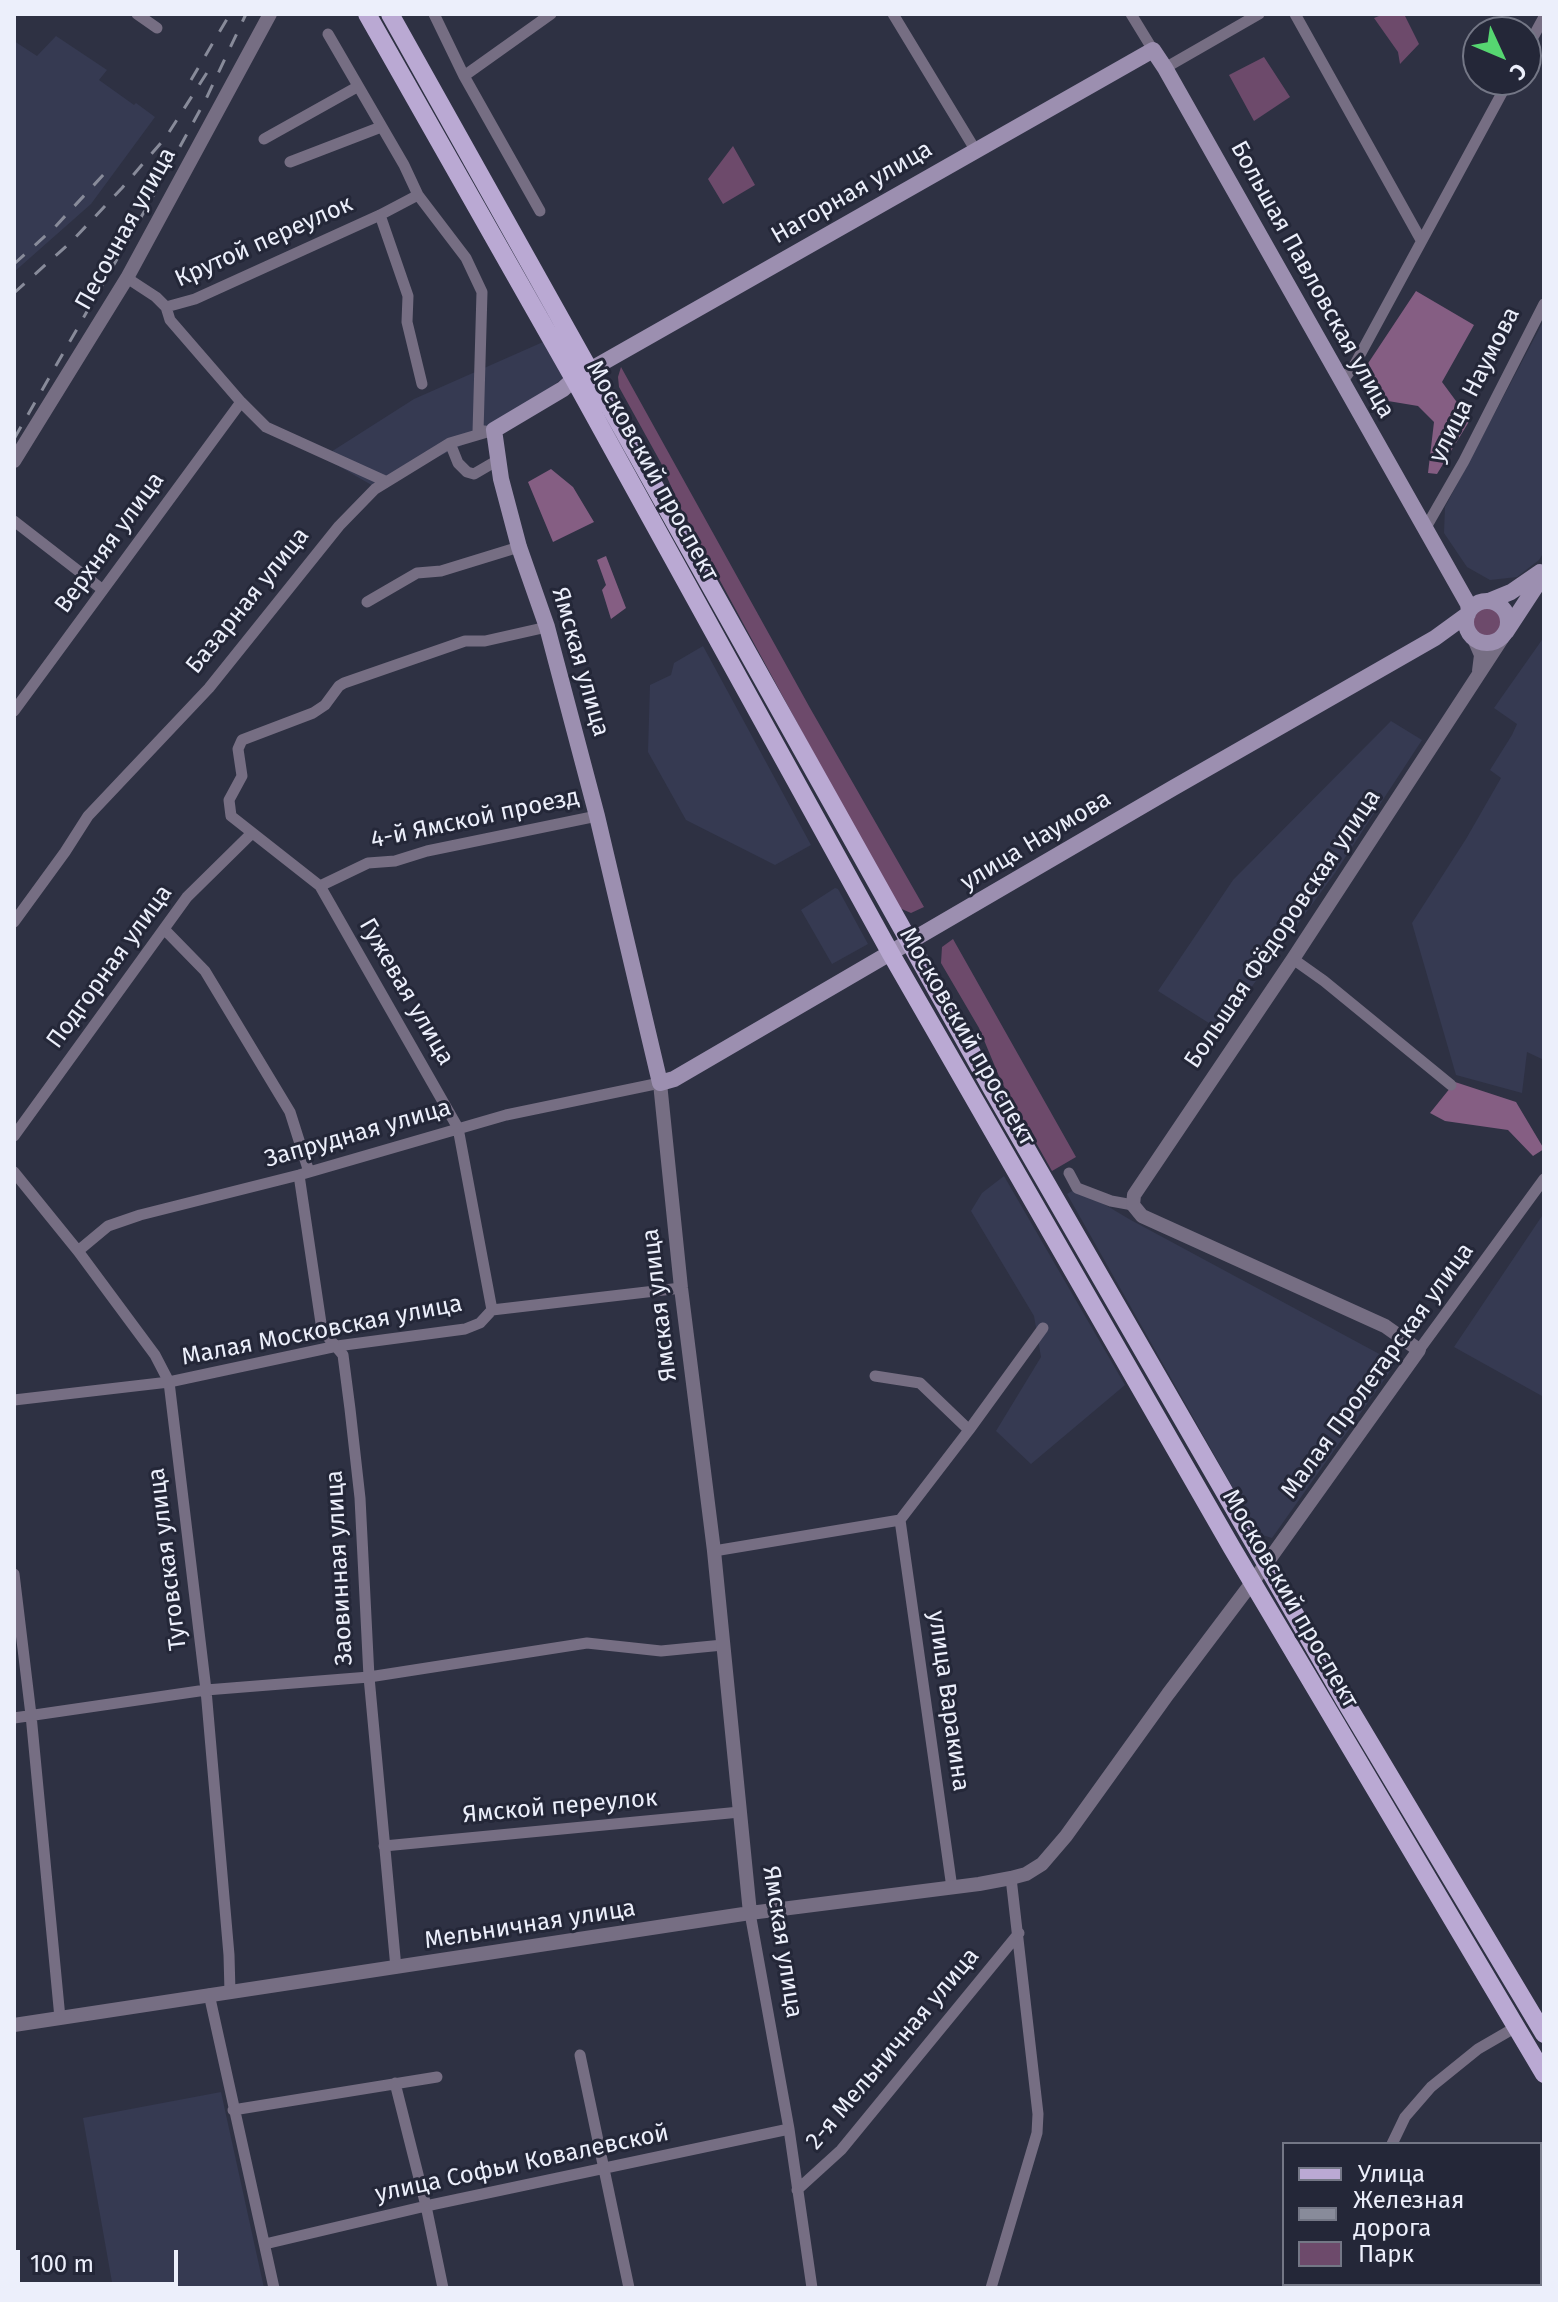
<!DOCTYPE html>
<meta charset="utf-8">
<style>
body{margin:0}
#map{position:relative;width:1558px;height:2302px;overflow:hidden;background:#2e3143;font-family:"Fira Sans",sans-serif}
canvas{display:block}
.frame{position:absolute;inset:0;border:16px solid #eceffb;pointer-events:none}
.legend{position:absolute;left:1282px;top:2142px;width:260px;height:144px;box-sizing:border-box;background:#242738;border:2px solid #747786;margin:0;padding:10px 14px;list-style:none;font-size:24px;color:#eceffb}
.legend li{display:flex;align-items:center;gap:16px;height:40px}
.legend b{width:40px;border:2px solid #747786}
.north{position:absolute;left:1462px;top:16px;width:80px;height:80px;box-sizing:border-box;background:#242738;border:2px solid #747786;border-radius:50%;rotate:134deg;font-size:22px;font-weight:700;line-height:32px;text-align:center;color:#eceffb}
.north::after{content:'';display:block;margin:auto;width:28px;height:36px;background:#56d671;clip-path:polygon(50% 0,100% 100%,50% 72%,0 100%)}
.scale{position:absolute;left:16px;top:2250px;width:162px;height:36px;box-sizing:border-box;border:4px solid #eceffb;border-top:0;padding-left:10px;font-size:24px;line-height:28px;white-space:nowrap;color:#eceffb;-webkit-text-stroke:6px #242738;paint-order:stroke}
</style>
<div id="map">
<canvas width="1558" height="2302"></canvas>
<div class="frame"></div>
<ul class="legend">
<li><b style="height:10px;background:#baa9d3"></b>Улица</li>
<li><b style="height:10px;background:#888b9a"></b>Железная дорога</li>
<li><b style="height:22px;background:#6d4a6b"></b>Парк</li>
</ul>
<div class="north">С</div>
<div class="scale">100 m</div>
</div>
<script>
const ctx = document.querySelector('canvas').getContext('2d');
ctx.lineJoin = 'round';
function paint(path, color) {
  ctx.fillStyle = color;
  ctx.fill(path, 'evenodd');
}
function toPath(rows) {
  const path = new Path2D();
  for (const r of rows) {
    if (r.length === 3) {
      path.moveTo(r[0] + r[2], r[1]);
      path.arc(r[0], r[1], r[2], 0, 2 * Math.PI);
      continue;
    }
    path.moveTo(r[0], r[1]);
    for (let i = 2; i < r.length; i += 2) path.lineTo(r[i], r[i + 1]);
  }
  return path;
}
function trace(path, color, width, dash) {
  ctx.strokeStyle = color;
  ctx.lineWidth = width;
  ctx.lineCap = dash ? 'butt' : 'round';
  ctx.setLineDash(dash || []);
  ctx.stroke(path);
}
function label(font, color, halo, rows, align = 'center') {
  ctx.font = font + ' "Fira Sans",sans-serif';
  ctx.lineWidth = 6;
  ctx.setLineDash([]);
  ctx.textBaseline = 'middle';
  ctx.strokeStyle = halo;
  ctx.fillStyle = color;
  for (const [text, x, y, turn = 0] of rows) {
    ctx.save();
    ctx.translate(x, y);
    ctx.rotate((+turn || 0) * Math.PI / 180);
    ctx.textAlign = isNaN(turn) ? turn : align;
    if (halo) ctx.strokeText(text, 0, 0);
    ctx.fillText(text, 0, 0);
    ctx.restore();
  }
}
paint(toPath([
 [56,36,107,70,99,80,134,105,136,103,155,117,91,204,14,272,14,41,37,56],
 [1544,320,1544,552,1539,560,1517,577,1490,580,1467,567,1444,533,1445,507],
 [543,342,563,378,494,430,375,487,323,457,414,399],
 [1544,637,1544,1060,1527,1052,1522,1093,1456,1075,1412,923,1466,839,1501,778,1490,770,1512,735,1517,724,1494,708],
 [703,646,811,845,775,865,686,820,648,752,650,685,671,675,674,663],
 [1391,721,1422,740,1335,873,1220,1030,1158,991,1233,880],
 [835,888,838,889,868,944,832,964,801,910],
 [1004,1176,1125,1385,1031,1464,996,1431,1041,1357,1034,1316,971,1211,982,1193],
 [1077,1188,1129,1219,1396,1363,1272,1538,1259,1534,1067,1194],
 [1544,1213,1544,1395,1542,1396,1454,1347],
 [221,2092,264,2288,113,2288,83,2118]
]), '#363a52');
paint(toPath([
 [1384,14,1404,14,1419,44,1400,64,1398,52,1374,18],
 [1264,57,1290,97,1254,121,1229,75],
 [733,146,755,185,723,204,708,179],
 [621,367,810,708,924,907,911,913,897,907,679,505,661,463,619,387,618,377],
 [1487,623,15],
 [953,939,1076,1157,1052,1171,1001,1081,979,1028,941,963,942,947]
]), '#6d4a6b');
paint(toPath([
 [1416,291,1474,325,1442,382,1470,420,1437,474,1428,473,1434,422,1418,406,1388,401,1361,374],
 [551,469,573,487,594,522,553,542,528,482],
 [606,556,626,608,611,619,602,590,606,585,597,560],
 [1455,1082,1516,1102,1544,1149,1533,1156,1508,1130,1445,1121,1430,1113]
]), '#855e83');
paint(toPath([
 [1540,2199,1544,2205,1544,2288,1368,2288,1369,2284,1540,2284]
]), '#26667d');
trace(toPath([
 [137,14,157,28],
 [434,14,464,76,540,211],
 [893,14,976,151],
 [1131,14,1153,50],
 [1295,14,1421,240],
 [328,34,404,165,418,195,466,258,482,292,478,432,485,431],
 [1526,50,1544,17],
 [1165,68,1259,14],
 [464,76,551,14],
 [264,139,357,87],
 [290,162,381,127],
 [380,215,408,296,407,322,422,384],
 [127,278,156,297,166,307,170,320,241,402,266,427,385,481],
 [166,307,195,299,380,215,418,195],
 [1342,382,1355,364,1509,80],
 [450,443,458,463,467,472,474,474,498,460],
 [14,521,103,590],
 [1425,529,1464,461,1544,304],
 [367,602,417,573,441,571,519,547],
 [14,711,241,402],
 [320,886,368,863,395,861,427,851,597,816],
 [14,922,65,852,88,816,209,688,339,526,375,489,450,443,494,430],
 [164,929,205,971,290,1112,309,1172],
 [1293,959,1324,981,1451,1085],
 [14,1136,187,897,251,834],
 [14,1172,78,1251,155,1355,169,1382,206,1690,229,1955,230,1992],
 [1069,1173,1077,1188,1111,1201,1133,1205],
 [299,1175,322,1330,343,1355,350,1409,360,1498,369,1677,396,1968],
 [78,1251,108,1226,140,1215,299,1175,506,1115,660,1083],
 [492,1310,458,1128,320,886,231,816,229,800,242,776,238,749,242,740,313,713,325,705,339,686,344,683,465,641,485,641,547,627],
 [1419,1350,1544,1179],
 [875,1376,920,1383,969,1430],
 [14,1400,169,1382,337,1346,465,1329,480,1323,492,1310,681,1288],
 [900,1520,952,1888],
 [714,1551,900,1520,969,1430,1043,1328],
 [14,1574,31,1715,60,2018],
 [14,1718,206,1690,369,1677,587,1643,661,1651,723,1645],
 [384,1846,740,1812],
 [750,1913,789,2129,812,2288],
 [209,1994,274,2288],
 [580,2055,629,2288],
 [395,2083,426,2206,443,2288],
 [233,2110,437,2077],
 [1392,2144,1405,2117,1431,2087,1478,2049,1516,2027],
 [797,2190,841,2150,1019,1933],
 [265,2244,426,2206,789,2129],
 [991,2288,1037,2133,1038,2114,1011,1878],
 [1324,2288,1326,2284]
]), '#766e83', 11);
trace(toPath([
 [14,461,127,278,270,14],
 [1474,639,1481,655,1479,671],
 [660,1083,681,1288,714,1551,750,1913],
 [14,2025,750,1913,979,1884,1011,1878,1026,1874,1042,1864,1066,1836,1168,1694,1266,1564,1419,1350,1385,1326,1142,1216,1133,1205,1134,1195,1293,959,1505,634]
]), '#766e83', 14);
trace(toPath([
 [1487,622,21],
 [1489,601,1511,592,1540,572],
 [1468,614,1435,638,1173,788,674,1079,660,1083,597,816,547,627,519,547,501,479,494,430,563,389,574,379,1153,50,1165,68,1468,604,1469,611],
 [1506,632,1544,574]
]), '#9c8fb0', 16);
trace(toPath([
 [367,14,574,379,891,954,1232,1548,1544,2074],
 [390,14,992,1089,1345,1701,1544,2034]
]), '#baa9d3', 18);
trace(toPath([
 [191,80,230,14],
 [14,264,54,228,106,172],
 [14,293,72,241,122,188,166,137,208,71],
 [14,439,152,198,206,99,246,14]
]), '#888b9a', 3, [14, 14]);
label('24px', '#eceffb', '#242738', [
 ["Нагорная улица",852,193,-30],
 ["Песочная улица",126,229,-61],
 ["Крутой переулок",264,242,-24],
 ["Большая Павловская улица",1312,280,61],
 ["улица Наумова",1475,385,-63],
 ["Московский проспект",652,471,61],
 ["Верхняя улица",110,543,-54],
 ["Базарная улица",248,601,-51],
 ["Ямская улица",580,662,74],
 ["4-й Ямской проезд",475,819,-12],
 ["улица Наумова",1036,841,-31],
 ["Большая Фёдоровская улица",1283,929,-56],
 ["Подгорная улица",110,967,-54],
 ["Гужевая улица",406,992,60],
 ["Московский проспект",967,1037,60],
 ["Запрудная улица",358,1134,-16],
 ["Ямская улица",660,1305,-97],
 ["Малая Московская улица",322,1331,-11],
 ["Малая Пролетарская улица",1378,1371,-54],
 ["Туговская улица",168,1559,-97],
 ["Заовинная улица",340,1568,-93],
 ["Московский проспект",1290,1599,60],
 ["улица Варакина",948,1701,82],
 ["Ямской переулок",560,1807,-5],
 ["Мельничная улица",530,1925,-9],
 ["Ямская улица",782,1942,81],
 ["2-я Мельничная улица",893,2049,-50],
 ["улица Софьи Ковалевской",522,2164,-12]
]);
</script>
